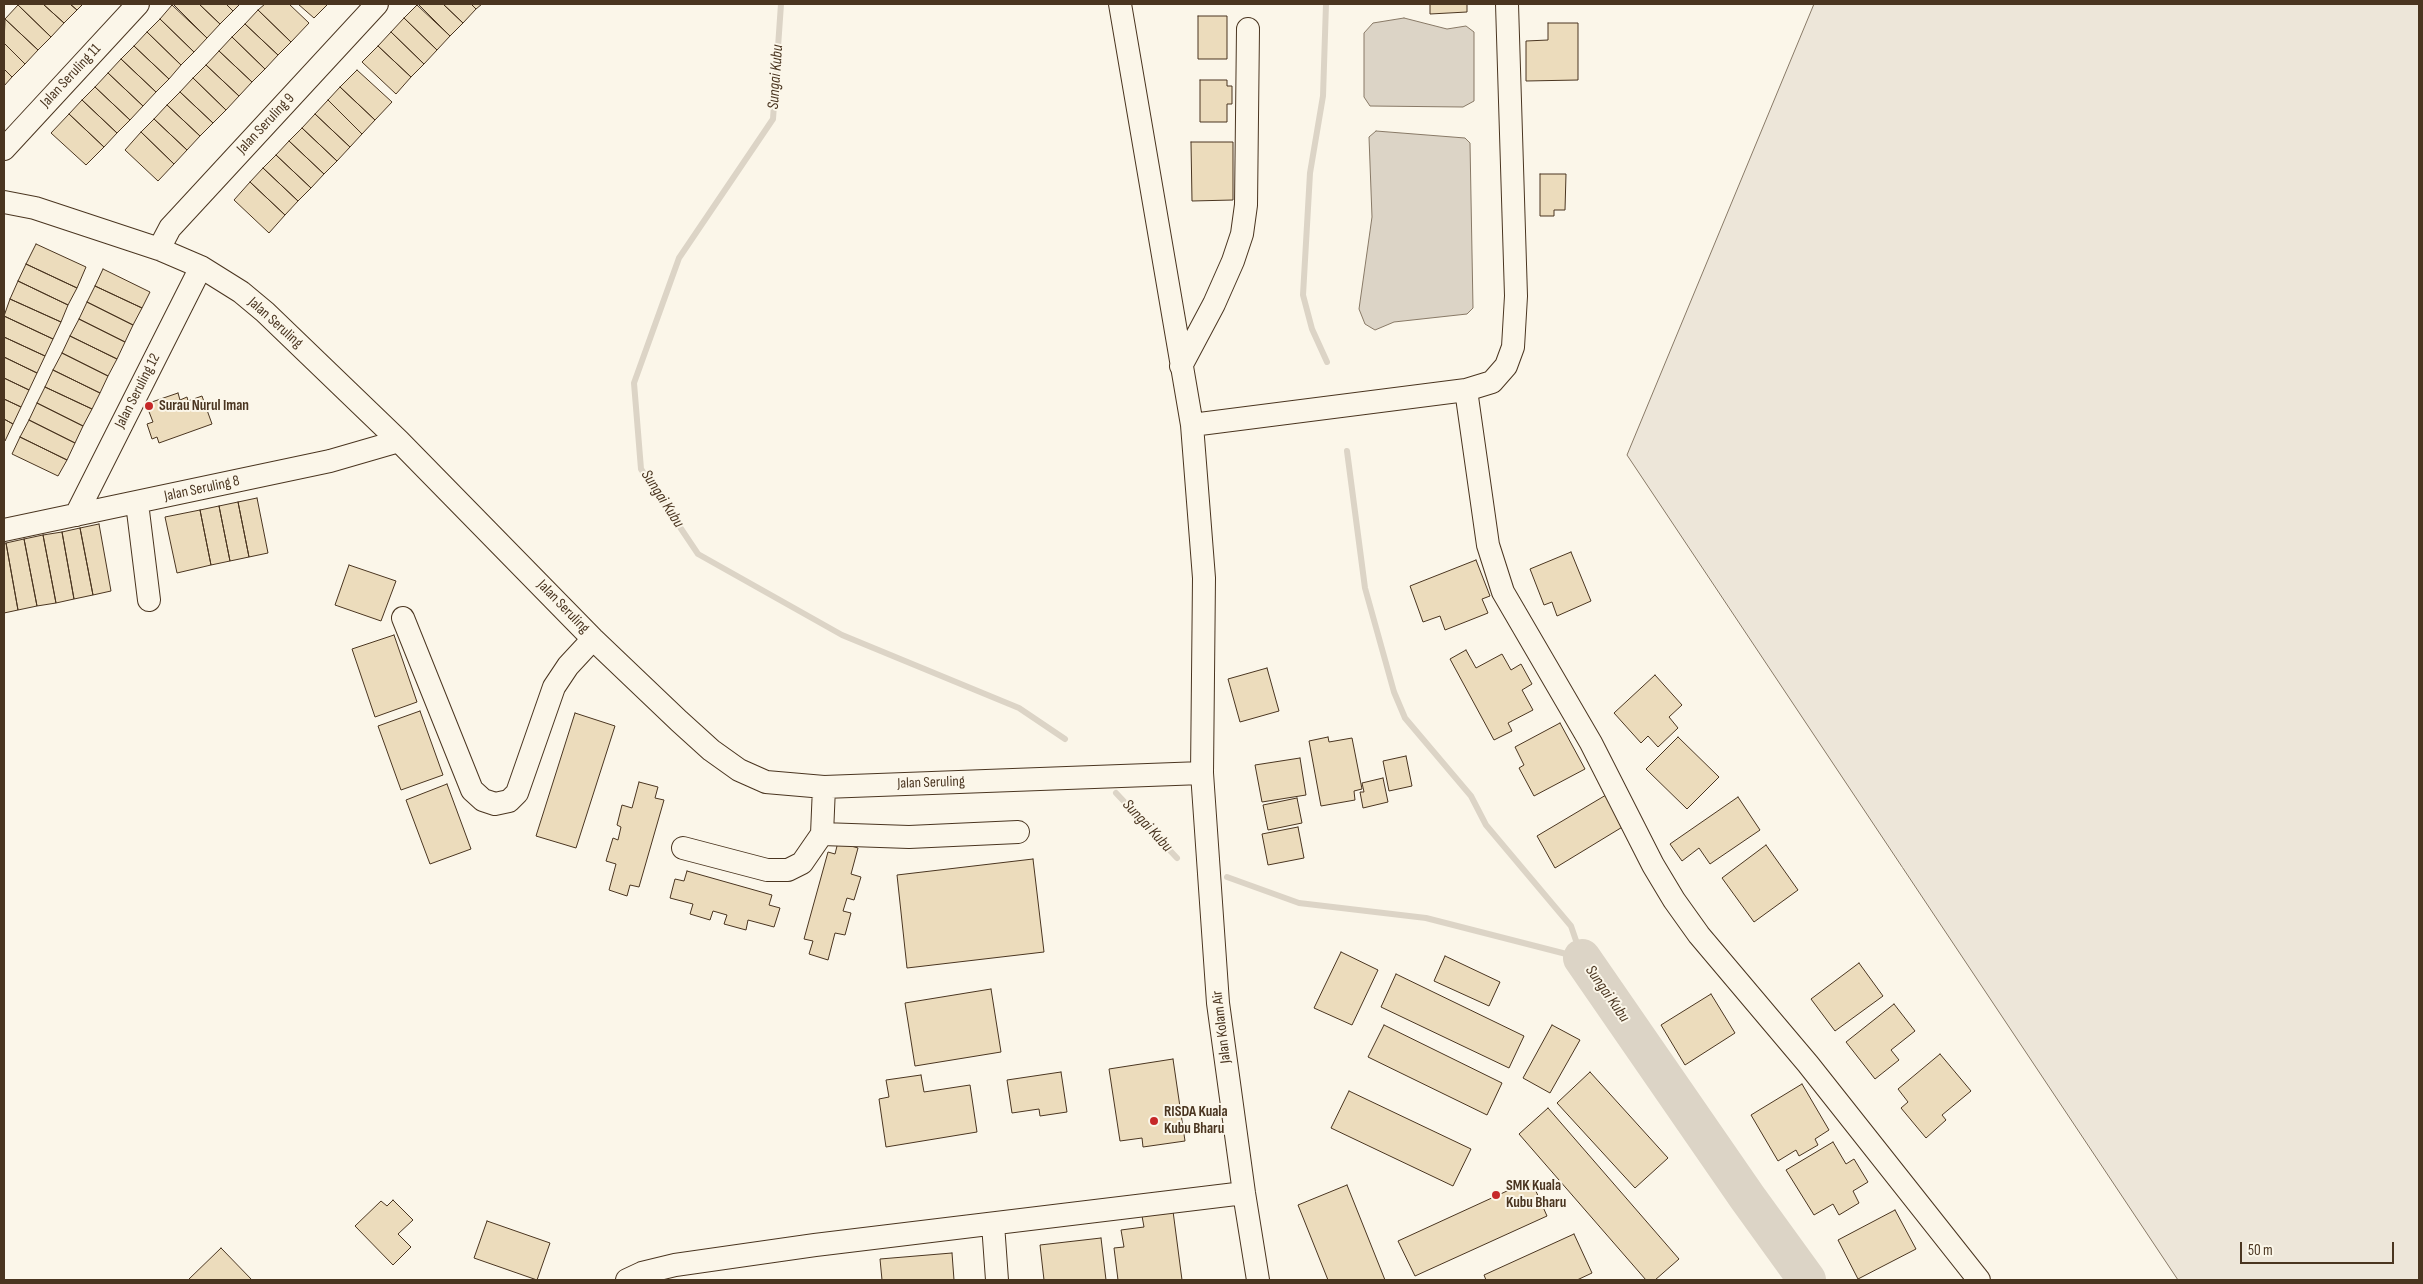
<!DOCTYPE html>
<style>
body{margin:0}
#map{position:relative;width:2423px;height:1284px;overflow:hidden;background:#fbf6e9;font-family:"Sofia Sans Condensed",sans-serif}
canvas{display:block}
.frame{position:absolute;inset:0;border:5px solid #4a3520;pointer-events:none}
.scale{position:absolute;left:2240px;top:1242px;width:154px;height:22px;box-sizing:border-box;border:2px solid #4a3520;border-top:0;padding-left:6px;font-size:15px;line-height:18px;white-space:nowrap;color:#4a3520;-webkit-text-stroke:4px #fbf6e9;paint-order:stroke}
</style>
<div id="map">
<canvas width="2423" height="1284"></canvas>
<div class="frame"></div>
<div class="scale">50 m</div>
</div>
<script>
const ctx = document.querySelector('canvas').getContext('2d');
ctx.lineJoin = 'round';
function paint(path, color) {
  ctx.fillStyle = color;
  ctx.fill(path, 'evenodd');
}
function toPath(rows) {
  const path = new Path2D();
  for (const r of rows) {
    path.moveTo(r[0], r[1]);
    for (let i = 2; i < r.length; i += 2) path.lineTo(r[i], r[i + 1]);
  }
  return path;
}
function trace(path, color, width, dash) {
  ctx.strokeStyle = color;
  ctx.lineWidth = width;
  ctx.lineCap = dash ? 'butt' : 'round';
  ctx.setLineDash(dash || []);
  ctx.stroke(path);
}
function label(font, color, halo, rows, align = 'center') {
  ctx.font = font + ' "Sofia Sans Condensed",sans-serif';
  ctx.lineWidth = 4;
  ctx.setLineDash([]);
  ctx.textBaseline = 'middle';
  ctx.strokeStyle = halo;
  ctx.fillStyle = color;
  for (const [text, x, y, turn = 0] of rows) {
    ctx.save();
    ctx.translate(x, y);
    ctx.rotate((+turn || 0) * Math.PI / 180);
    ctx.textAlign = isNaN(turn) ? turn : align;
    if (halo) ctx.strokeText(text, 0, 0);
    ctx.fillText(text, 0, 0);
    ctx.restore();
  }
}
const green = toPath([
 [1814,4,2419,4,2419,1280,2178,1280,1627,455,1814,4]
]);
paint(green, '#ede6d9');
trace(green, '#887966', 1);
const water = toPath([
 [1404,18,1447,29,1466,26,1474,32,1474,101,1463,107,1370,106,1364,97,1364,33,1373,23,1404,18],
 [1376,131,1465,138,1470,143,1473,308,1467,314,1394,322,1375,330,1365,324,1359,309,1372,217,1369,137,1376,131]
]);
paint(water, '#dcd4c6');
trace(water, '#887966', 1);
trace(toPath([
 [781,4,773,119,679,258,634,383,641,469,698,554,842,635,1019,708,1065,739],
 [1326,4,1323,96,1310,173,1303,295,1312,329,1327,362],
 [1347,451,1365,588,1394,692,1405,718,1471,796,1486,825,1571,926,1582,958],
 [1116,793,1177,858],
 [1227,877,1299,903,1426,918,1582,958]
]), '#dcd4c6', 6);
trace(toPath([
 [1582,958,1747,1197,1807,1280]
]), '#dcd4c6', 38);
const building = toPath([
 [19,4,43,4,64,23,51,37,18,5,19,4],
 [43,4,70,4,77,10,64,23,43,4],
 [70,4,83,4,77,10,70,4],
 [173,4,199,4,220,24,207,38,173,4],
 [199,4,226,4,233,11,220,24,199,4],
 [226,4,240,4,233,11,226,4],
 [265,4,289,4,309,23,291,42,258,10,265,4],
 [298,4,328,4,314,18,298,4],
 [418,4,443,4,463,23,450,36,418,4],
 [443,4,471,4,476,9,463,23,443,4],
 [471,4,482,4,476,9,471,4],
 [1430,4,1467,4,1467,12,1430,14,1430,4],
 [18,5,51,37,38,50,5,19,18,5],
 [172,5,207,38,194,52,160,19,172,5],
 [417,5,450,36,437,50,404,18,417,5],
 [258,10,291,42,278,55,245,24,258,10],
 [1198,16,1227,16,1227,59,1198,59,1198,16],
 [404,18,437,50,424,64,391,32,404,18],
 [5,19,38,50,25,64,4,43,5,19],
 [160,19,194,52,181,65,147,32,160,19],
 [1548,23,1578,23,1578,80,1526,81,1526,41,1548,40,1548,23],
 [245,24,278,55,265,69,232,37,245,24],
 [147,32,181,65,169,79,134,46,147,32],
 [391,32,424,64,411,77,378,46,391,32],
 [232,37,265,69,252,82,219,51,232,37],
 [4,43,25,64,12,77,4,69,4,43],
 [134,46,169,79,156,92,121,59,134,46],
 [378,46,411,77,396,94,362,62,378,46],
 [219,51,252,82,239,96,206,65,219,51],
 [121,59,156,92,143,106,108,73,121,59],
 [206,65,239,96,226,110,193,78,206,65],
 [4,69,12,77,4,86,4,69],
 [357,70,392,102,375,120,340,87,357,70],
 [108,73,143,106,130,120,95,87,108,73],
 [193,78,226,110,213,123,180,92,193,78],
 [1200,80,1227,80,1227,86,1232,86,1232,104,1227,104,1227,122,1200,122,1200,80],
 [95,87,130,120,117,133,82,100,95,87],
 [340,87,375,120,362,134,328,100,340,87],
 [180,92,213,123,200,136,167,105,180,92],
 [82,100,117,133,104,147,69,114,82,100],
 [328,100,362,134,350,147,315,114,328,100],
 [167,105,200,136,187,150,154,119,167,105],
 [69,114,104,147,86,165,51,133,69,114],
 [315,114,350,147,337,161,302,128,315,114],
 [154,119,187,150,174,164,141,132,154,119],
 [302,128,337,161,324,174,289,141,302,128],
 [141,132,174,164,158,181,125,150,141,132],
 [289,141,324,174,311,188,276,155,289,141],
 [1191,142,1233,142,1233,200,1192,201,1191,142],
 [276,155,311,188,298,201,263,168,276,155],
 [263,168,298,201,285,215,250,182,263,168],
 [1540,174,1566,174,1565,210,1554,210,1554,216,1540,216,1540,174],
 [250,182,285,215,269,233,234,200,250,182],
 [36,244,86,267,77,288,26,264,36,244],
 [26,264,77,288,68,305,18,281,26,264],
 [103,269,150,292,142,308,95,286,103,269],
 [18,281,68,305,61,322,10,299,18,281],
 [95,286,142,308,133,325,87,302,95,286],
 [10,299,61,322,53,339,4,316,10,299],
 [87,302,133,325,125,342,79,319,87,302],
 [4,316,53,339,45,356,4,337,4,316],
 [79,319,125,342,117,359,70,336,79,319],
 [70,336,117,359,108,376,62,353,70,336],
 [4,337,45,356,37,373,4,357,4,337],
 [62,353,108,376,100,393,53,370,62,353],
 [4,357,37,373,29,390,4,378,4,357],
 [53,370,100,393,92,409,45,387,53,370],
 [4,378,29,390,21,407,4,399,4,378],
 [45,387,92,409,83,426,37,403,45,387],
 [178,393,180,400,187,397,188,401,202,396,212,424,159,443,157,437,152,439,147,424,153,422,146,404,178,393],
 [4,399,21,407,13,424,4,419,4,399],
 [37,403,83,426,75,443,29,420,37,403],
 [4,419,13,424,5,441,4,440,4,419],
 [29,420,75,443,67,460,20,437,29,420],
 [20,437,67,460,58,476,12,454,20,437],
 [257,498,268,553,249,557,238,502,257,498],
 [238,502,249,557,230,561,219,506,238,502],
 [219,506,230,561,211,565,200,510,219,506],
 [200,510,211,565,177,573,165,517,200,510],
 [99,524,111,591,93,595,80,528,99,524],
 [80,528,93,595,74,599,62,532,80,528],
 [62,532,74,599,56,603,43,535,62,532],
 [43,535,56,603,37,606,24,539,43,535],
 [24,539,37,606,18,610,6,543,24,539],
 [4,543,6,543,18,610,4,613,4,543],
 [1571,552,1591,601,1557,616,1552,602,1544,605,1530,569,1571,552],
 [1476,560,1490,596,1482,599,1488,613,1445,630,1440,616,1423,622,1410,586,1476,560],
 [349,565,396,581,381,621,335,605,349,565],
 [394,635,417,702,375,717,352,649,394,635],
 [1466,650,1476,668,1502,654,1511,670,1521,664,1532,684,1522,690,1533,710,1508,723,1512,731,1494,740,1450,659,1466,650],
 [1267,668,1279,711,1240,722,1228,679,1267,668],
 [1655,675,1682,705,1669,717,1678,728,1658,747,1648,736,1641,743,1614,713,1655,675],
 [420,711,443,775,401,790,378,726,420,711],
 [575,713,615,726,576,848,536,836,575,713],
 [1560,723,1585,769,1534,796,1519,768,1524,765,1515,747,1560,723],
 [1328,737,1329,742,1352,738,1362,789,1354,791,1355,800,1321,806,1309,741,1328,737],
 [1678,737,1719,777,1687,809,1646,769,1678,737],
 [1406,756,1412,786,1389,791,1383,761,1406,756],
 [1300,758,1306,795,1262,802,1255,765,1300,758],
 [1383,778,1388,802,1363,808,1360,792,1364,792,1362,783,1383,778],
 [639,782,658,787,655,798,664,800,639,887,630,885,627,896,609,890,616,864,606,861,613,838,618,840,621,827,617,825,622,805,632,808,639,782],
 [447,784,471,849,430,864,406,800,447,784],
 [1606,795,1624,826,1555,868,1537,836,1606,795],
 [1738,797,1760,830,1710,864,1699,848,1682,861,1670,844,1738,797],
 [1297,798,1302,823,1268,830,1263,805,1297,798],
 [1298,827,1304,858,1268,865,1262,834,1298,827],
 [838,842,858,848,851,874,861,877,854,900,847,898,843,911,851,913,845,935,835,933,828,960,809,954,813,941,804,939,828,852,835,854,838,842],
 [1766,845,1798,890,1754,922,1722,878,1766,845],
 [1033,859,1044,952,907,968,897,875,1033,859],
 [687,871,772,895,769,905,780,908,774,927,748,920,746,930,724,924,727,915,713,911,710,920,690,914,693,904,670,898,675,879,684,881,687,871],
 [1341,952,1378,970,1352,1025,1314,1008,1341,952],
 [1445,956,1500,982,1489,1006,1434,981,1445,956],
 [1859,963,1883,996,1835,1031,1811,999,1859,963],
 [1396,974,1524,1036,1509,1068,1381,1007,1396,974],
 [991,989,1001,1052,915,1066,905,1003,991,989],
 [1711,994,1735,1033,1685,1065,1661,1025,1711,994],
 [1894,1004,1915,1031,1891,1050,1899,1060,1875,1079,1846,1042,1894,1004],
 [1384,1025,1502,1083,1487,1115,1368,1057,1384,1025],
 [1552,1025,1580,1040,1550,1093,1523,1078,1552,1025],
 [1940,1054,1971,1091,1942,1115,1946,1120,1926,1138,1901,1108,1908,1102,1898,1089,1940,1054],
 [1173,1059,1185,1141,1143,1147,1142,1138,1120,1141,1109,1069,1173,1059],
 [1061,1072,1067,1112,1040,1116,1039,1109,1012,1113,1007,1080,1061,1072],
 [1590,1072,1668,1158,1635,1188,1557,1103,1590,1072],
 [921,1075,924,1092,970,1085,977,1132,886,1147,879,1099,889,1097,886,1080,921,1075],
 [1802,1084,1829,1130,1815,1139,1818,1145,1799,1156,1796,1150,1778,1161,1751,1115,1802,1084],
 [1349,1091,1471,1149,1453,1186,1331,1128,1349,1091],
 [1548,1108,1679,1259,1655,1280,1646,1280,1519,1134,1548,1108],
 [1833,1142,1846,1164,1854,1159,1868,1182,1853,1191,1859,1203,1839,1215,1833,1204,1814,1215,1786,1170,1833,1142],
 [1531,1180,1547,1216,1415,1276,1398,1241,1531,1180],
 [1347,1185,1385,1280,1328,1280,1298,1205,1347,1185],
 [393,1200,413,1220,398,1234,411,1247,393,1265,355,1226,381,1201,387,1206,393,1200],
 [1895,1210,1916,1249,1858,1279,1838,1240,1895,1210],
 [1173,1211,1182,1280,1118,1280,1114,1248,1124,1247,1121,1230,1144,1227,1142,1216,1173,1211],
 [487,1221,550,1243,537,1280,474,1258,487,1221],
 [1574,1234,1592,1273,1577,1280,1486,1280,1484,1275,1574,1234],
 [1101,1238,1106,1280,1044,1280,1040,1245,1101,1238],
 [221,1248,252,1280,188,1280,221,1248],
 [952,1253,954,1280,882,1280,880,1259,952,1253]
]);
paint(building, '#ecdcbc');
trace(building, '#4a3520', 1);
const minor = toPath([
 [1120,4,1192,425,1204,578,1202,773,1218,1003,1244,1193,1258,1280],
 [4,149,138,4],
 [4,202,35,208,159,249,201,267,241,292,265,312,399,441,593,639,679,721,711,750,739,770,766,782,824,787,1202,773],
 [159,249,170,228,377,4],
 [1181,366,1214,304,1233,261,1242,234,1246,205,1248,29],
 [1466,390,1488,545,1503,592,1591,743,1653,865,1674,900,1699,935,1808,1064,1979,1280],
 [1192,425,1466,390,1492,382,1506,366,1513,347,1516,296,1507,4],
 [137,503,149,600],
 [76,515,201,267],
 [4,530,330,461,399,441],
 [403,618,472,790,483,800,495,804,509,801,517,793,554,687,568,666,593,639],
 [822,834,909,837,1018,832],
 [683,848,767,870,788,870,802,863,822,834,824,787],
 [993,1224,997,1280],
 [627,1280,642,1273,675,1265,815,1245,1244,1193]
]);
trace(minor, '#4a3520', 24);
trace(minor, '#fbf6e9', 22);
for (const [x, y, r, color] of [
 [149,406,5,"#c62828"],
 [1154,1121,5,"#c62828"],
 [1496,1195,5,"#c62828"]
]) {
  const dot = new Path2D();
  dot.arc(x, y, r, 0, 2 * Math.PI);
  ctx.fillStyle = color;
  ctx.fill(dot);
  trace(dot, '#fbf6e9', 2);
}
label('15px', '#4a3520', '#fbf6e9', [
 ["Jalan Seruling 11",71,76,-47],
 ["Jalan Seruling 9",266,124,-47],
 ["Jalan Seruling",275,323,42],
 ["Jalan Seruling 12",138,391,-63],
 ["Jalan Seruling 8",202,489,-12],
 ["Jalan Seruling",563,607,46],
 ["Jalan Seruling",931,783,-2],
 ["Jalan Kolam Air",1222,1027,-97]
]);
label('bold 15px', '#4a3520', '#fbf6e9', [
 ["Surau Nurul Iman",159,406],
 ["RISDA Kuala",1164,1112],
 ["Kubu Bharu",1164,1129],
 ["SMK Kuala",1506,1186],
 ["Kubu Bharu",1506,1203]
], 'left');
label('italic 16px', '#4a3520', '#fbf6e9', [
 ["Sungai Kubu",776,77,-86],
 ["Sungai Kubu",662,499,57],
 ["Sungai Kubu",1147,826,47],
 ["Sungai Kubu",1607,994,55]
]);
</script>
